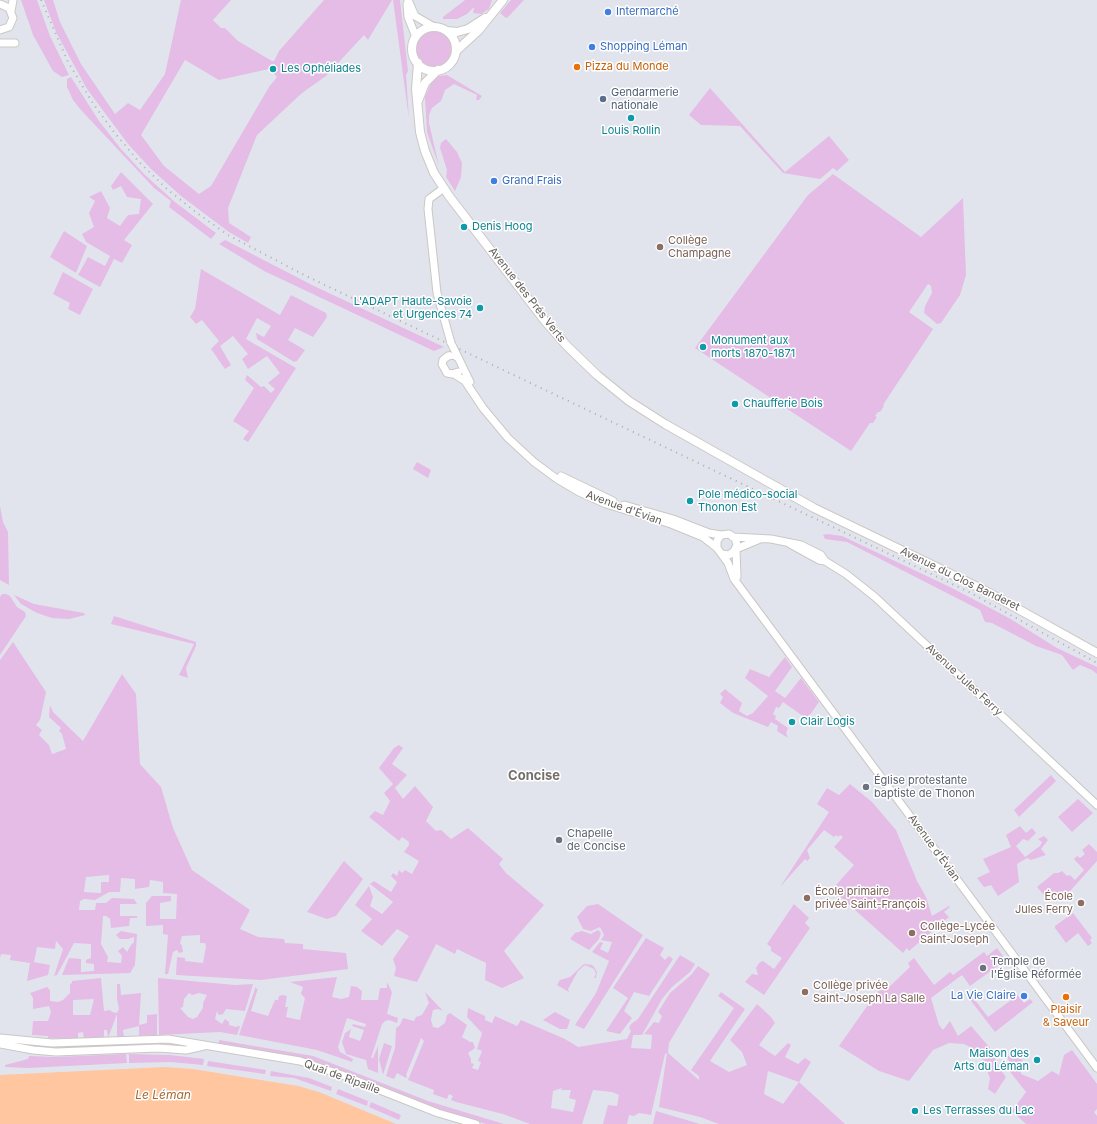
<!DOCTYPE html>
<meta charset="utf-8">
<style>
body{margin:0}
canvas{display:block;background:#e1e4ed}
</style>
<canvas width="1097" height="1124"></canvas>
<script>
const ctx = document.querySelector('canvas').getContext('2d');
ctx.lineJoin = 'round';
function paint(path, color) {
  ctx.fillStyle = color;
  ctx.fill(path, 'evenodd');
}
function toPath(rows) {
  const path = new Path2D();
  for (const r of rows) {
    if (r.length === 3) {
      path.moveTo(r[0] + r[2], r[1]);
      path.arc(r[0], r[1], r[2], 0, 2 * Math.PI);
      continue;
    }
    path.moveTo(r[0], r[1]);
    for (let i = 2; i < r.length; i += 2) path.lineTo(r[i], r[i + 1]);
  }
  return path;
}
function trace(path, color, width, dash) {
  ctx.strokeStyle = color;
  ctx.lineWidth = width;
  ctx.lineCap = dash ? 'butt' : 'round';
  ctx.setLineDash(dash || []);
  ctx.stroke(path);
}
function label(font, color, halo, rows, align = 'center') {
  ctx.font = font + ' Inter,sans-serif';
  ctx.lineWidth = 3;
  ctx.setLineDash([]);
  ctx.textBaseline = 'middle';
  ctx.strokeStyle = halo;
  ctx.fillStyle = color;
  for (const [text, x, y, turn = 0] of rows) {
    ctx.save();
    ctx.translate(x, y);
    ctx.rotate((+turn || 0) * Math.PI / 180);
    ctx.textAlign = isNaN(turn) ? turn : align;
    if (halo) ctx.strokeText(text, 0, 0);
    ctx.fillText(text, 0, 0);
    ctx.restore();
  }
}
paint(toPath([
 [21,0,37,0,50,36,69,75,62,77,53,71,33,35],
 [44,0,53,0,60,22,81,64,115,114,128,103,140,110,165,74,181,0,231,0,213,20,221,28,225,28,238,41,272,61,274,61,279,51,324,0,392,0,368,40,364,35,326,76,302,93,257,135,228,208,229,223,251,237,248,243,229,232,181,196,151,169,128,144,87,89,56,32],
 [185,60,219,80,269,69,277,77,269,87,211,186,199,194,164,166,141,135],
 [393,0,400,0,408,71,406,75,409,119],
 [465,0,492,0,489,9,481,14,473,13,474,8,473,8,467,14,457,19,443,19,443,17],
 [511,0,524,0,508,17,506,18,500,13],
 [434,49,18],
 [447,75,482,96,479,100,476,100,477,95,454,84,445,90,441,101,432,108,429,115,429,123,439,166,427,132,425,97,432,81,439,76],
 [71,77,99,121,121,149,145,175,175,202,216,233,211,239,169,207,171,201,154,188,81,110,73,100,67,87,67,79],
 [710,88,785,172,829,136,849,160,837,171,833,168,820,179,783,173,740,126,701,125,689,115],
 [446,139,457,152,462,163,461,177,455,191,446,177,447,170,440,148,441,143],
 [121,172,153,204,124,240,132,245,122,263,114,259,100,287,78,275,88,257,105,266,110,256,86,242,82,234,94,227,89,213,95,201,89,197,101,191,110,208,107,218,120,226,128,215,139,214,141,199,127,197,121,186,113,190,111,186],
 [833,174,921,237,963,198,966,275,960,295,941,323,937,324,924,313,925,306,932,293,931,286,928,284,909,312,933,329,883,405,884,406,880,412,878,412,875,416,877,417,873,423,870,423,851,451,695,348,808,195],
 [64,231,87,246,76,273,50,257],
 [225,240,314,286,444,347,434,351,264,271,219,244],
 [201,269,280,315,291,295,326,313,327,317,313,337,295,328,288,340,305,350,297,361,294,362,257,339,256,333,264,337,271,326,257,318,246,339,296,368,248,442,243,439,249,431,233,421,254,388,245,380,247,375,261,387,264,386,271,393,275,389,268,383,280,373,267,356,248,369,242,359,248,354,233,336,220,346,231,365,225,369,211,349,219,341,202,320,196,324,190,317,195,309],
 [63,272,93,289,80,315,68,309,70,303,53,294],
 [417,462,431,470,428,478,413,469],
 [0,506,3,522,8,532,9,585,0,580],
 [827,534,842,536,950,587,1009,618,1057,648,1097,667,1097,674,1092,670,1080,665,1073,670,1062,655,1036,646,992,623,985,622,980,610,847,542,825,539,823,535],
 [2,594,6,594,10,596,17,607,25,612,26,616,0,655,0,597],
 [14,595,34,604,84,613,85,615,69,619,52,618,37,613,21,604],
 [114,616,196,642,196,646,186,668,188,678,179,675,194,644,111,624],
 [13,642,46,692,40,720,36,725,42,730,39,735,49,745,52,754,66,749,62,734,59,731,61,728,49,717,50,705,53,712,83,741,122,674,136,694,140,764,161,787,173,828,192,870,250,910,240,929,258,937,284,939,285,943,303,944,303,949,346,953,348,969,261,980,176,975,177,957,185,958,185,961,203,963,206,946,205,943,200,943,200,935,182,936,180,943,182,946,183,952,179,953,177,950,173,952,168,974,165,974,168,935,163,934,163,925,146,926,146,903,152,896,171,896,171,901,160,903,160,919,176,919,177,894,163,893,163,882,150,880,149,887,135,889,135,879,121,878,120,892,109,892,95,900,84,899,80,901,79,910,95,910,96,903,106,903,112,898,134,899,137,904,120,904,120,916,137,916,137,918,130,918,129,926,111,928,110,918,108,918,107,916,103,916,101,944,108,957,107,962,121,963,122,956,118,951,123,947,127,952,131,945,134,942,134,937,128,939,120,939,116,935,121,931,137,934,135,965,130,973,62,975,69,958,81,959,81,972,94,971,94,964,86,963,86,960,91,958,91,944,74,943,57,975,54,976,63,949,56,941,55,949,37,947,34,962,50,965,48,975,27,981,30,963,10,960,11,955,1,954,0,958,0,660],
 [109,875,109,882,101,882,101,893,84,892,86,877],
 [785,657,792,667,775,691,785,698,801,678,819,702,807,719,783,702,779,708,776,707,773,714,776,716,775,719,788,728,786,733,788,738,777,731,778,726,771,722,768,727,733,713,720,703,723,697,720,694,725,689,742,703,739,711,747,716,753,713,768,696,745,678,750,669,769,677],
 [399,745,403,748,392,764,407,775,395,788,403,799,415,786,433,807,426,821,436,831,441,830,451,839,468,828,503,859,499,864,506,873,544,905,504,951,524,978,502,988,485,980,486,963,457,949,455,954,436,944,417,982,394,976,396,968,393,959,409,936,397,929,382,946,361,931,372,919,355,905,369,886,373,897,370,906,382,914,393,902,370,884,374,881,391,892,397,882,391,876,393,873,397,876,399,870,402,873,405,870,412,874,419,861,404,852,409,845,409,842,402,837,399,841,369,817,375,811,383,815,390,801,384,793,393,784,379,768,394,748],
 [1051,775,1056,781,1019,817,1014,810],
 [850,784,872,802,896,830,917,881,926,897,932,916,949,906,950,907,944,912,949,917,909,951,907,948,903,953,835,892,835,886,854,865,834,847,843,837,840,835,838,837,836,835,834,837,824,830,807,850,810,858,807,861,805,859,780,887,829,812,817,804,827,788,839,795],
 [1078,799,1093,813,1072,832,1058,817],
 [1020,826,1026,833,1032,828,1036,833,1028,841,1023,839,1016,846,1025,857,1040,846,1042,842,1038,839,1044,836,1048,840,1041,849,1046,855,1031,860,1027,858,1017,864,1019,882,998,896,991,885,984,887,977,878,990,872,983,859,1011,847,1006,835],
 [1089,844,1097,852,1097,861,1063,899,1059,895,1050,902,1037,887,1054,873,1058,873,1062,871,1067,876,1070,875,1075,880,1084,870,1074,859,1077,856,1080,858,1085,854,1082,850],
 [344,861,363,879,336,916,327,919,307,912],
 [598,904,643,935,584,1029,575,1025,596,993,609,961,592,952,600,942,603,943,600,949,608,953,612,942,601,940,604,935,600,927,591,931,583,929,577,917,587,906],
 [794,904,809,918,805,923,810,928,764,995,745,982,752,974,758,975,756,968,759,963,763,961,774,969,782,958,771,951,771,947,767,944],
 [1073,913,1092,938,1090,940,1092,943,1088,946,1078,933,1066,943,1055,928,1055,926],
 [598,930,601,933,599,939,589,950,570,939,575,933,582,931,591,934],
 [646,938,664,948,660,955,665,960,669,956,673,959,649,996,634,992,624,1011,632,1018,620,1034,606,1031,628,998,613,988],
 [997,948,1006,960,970,986,962,975,931,998,939,1025,943,1030,950,1021,958,1036,971,1026,991,1049,1000,1069,1006,1077,995,1094,988,1089,990,1078,981,1056,974,1049,964,1044,949,1043,933,1050,909,1081,879,1071,839,1046,877,992,883,986,887,989,910,967,908,963,914,958,934,985,950,972,953,975,984,952,987,956],
 [680,955,695,964,690,972,672,987,662,999,642,1035,633,1035,631,1048,651,1049,652,1035,644,1034,654,1022,659,1023,662,1016,658,1012,670,993,691,975,698,966,710,974,669,1043,668,1053,699,1080,699,1076,691,1070,734,1008,718,996,721,992,745,1009,710,1061,729,1072,747,1065,742,1052,730,1040,757,1004,771,1017,775,1023,759,1045,775,1056,788,1043,791,1045,785,1057,798,1064,805,1058,811,1062,799,1082,845,1124,719,1124,700,1117,659,1107,667,1053,665,1054,651,1115,639,1113,634,1116,629,1115,627,1124,603,1124,608,1105,617,1106,619,1095,612,1092,593,1090,582,1124,530,1124,503,1114,456,1102,451,1100,453,1096,449,1094,447,1099,433,1094,434,1090,408,1080,424,1041,421,1038,406,1075,407,1076,406,1078,397,1073,394,1079,386,1076,395,1048,396,1028,400,1025,403,1018,414,1021,416,1017,422,1015,429,1003,425,992,443,1011,438,1009,433,1010,431,1020,433,1027,438,1028,445,1023,447,1015,450,1013,467,1025,462,1037,470,1042,473,1042,475,1048,468,1053,471,1059,471,1063,474,1064,472,1068,478,1070,481,1062,478,1061,482,1051,477,1049,482,1033,467,1017,468,1008,485,1016,485,1020,492,1023,495,1016,517,1026,521,1020,565,1039,578,1047,627,1039,631,1031,629,1028,631,1024,638,1019],
 [768,1071,799,1082,783,1104,764,1094],
 [562,1088,561,1090,571,1090,569,1098,576,1100,573,1112,551,1108,553,1091],
 [584,964,592,965,594,967,597,972,596,978,594,978,596,974,594,969,585,965,578,971,568,989,569,992,557,985,560,980,570,977],
 [337,977,332,997,341,999,349,997,351,986,357,987,362,991,361,1000,378,1000,380,988,387,988,387,982,392,992,387,1014,398,1018,397,1023,389,1020,385,1021,382,1024,371,1058,373,1058,378,1046,378,1073,368,1069,366,1060,346,1054,342,1042,345,1033,351,1029,349,1037,360,1041,364,1030,352,1026,353,1024,365,1027,366,1024,347,1018,338,1047,340,1052,353,1059,352,1062,317,1050,239,1035,256,986,256,989,258,988,251,1011,268,1016,275,1000,278,1000,279,996,282,995,287,996,285,1007,288,1007,286,1017,300,1020,305,998,301,994,303,987,290,982],
 [101,978,104,1011,110,1010,112,1012,117,1013,119,1009,117,999,117,984,120,984,121,995,141,993,139,1025,147,1023,147,1015,157,1014,157,1035,139,1036,139,1026,123,1030,124,1037,117,1037,117,1014,108,1038,107,1030,104,1030,104,1038,84,1039,83,1032,78,1033,78,1039,48,1038,48,1036,32,1035,33,1021,48,1021,51,1012,49,1006,33,1009,33,998,30,993,47,987,50,990,50,1001,58,1002,63,1000,70,993,70,984,72,983,72,981],
 [94,999,90,1015,73,1015,73,1000],
 [158,978,235,985,253,984,245,1011,226,1009,223,1014,219,1015,217,1011,215,1019,222,1024,225,1019,229,1022,229,1025,236,1027,238,1026,240,1026,237,1035,220,1032,159,1035],
 [189,993,192,995,199,993,207,995,203,1003,203,1008,197,1017,193,1019,188,1017,180,1008,183,1007,184,999],
 [971,995,988,1017,1018,995,1024,1003,1030,999,1033,1002,995,1032,968,997],
 [555,1012,570,1020,567,1029,560,1029,543,1020],
 [219,1040,313,1056,428,1101,504,1124,486,1124,427,1106,312,1060,219,1045],
 [384,1043,392,1046,383,1075,379,1059],
 [1072,1050,1097,1084,1097,1109,1094,1112,1097,1116,1097,1124,1026,1124,1012,1111,1026,1092,1007,1068,1011,1065,1007,1057,1015,1051,1016,1057,1023,1060,1020,1063,1021,1074,1038,1081,1052,1071,1059,1075,1064,1055],
 [126,1054,127,1063,28,1068,5,1067,5,1065,28,1059,29,1056,55,1057],
 [129,1054,170,1055,204,1059,203,1065,171,1062,129,1063],
 [208,1061,266,1070,265,1074,207,1066],
 [271,1071,309,1078,332,1087,331,1091,294,1078,270,1076],
 [338,1089,368,1101,367,1106,336,1094],
 [371,1102,401,1115,399,1120,369,1107],
 [656,1111,673,1116,700,1124,653,1124]
]), '#e5bce6');
paint(toPath([
 [165,1067,193,1069,298,1086,319,1092,396,1124,0,1124,0,1075]
]), '#ffc69f');
const tertiary = toPath([
 [408,0,415,16,434,27],
 [0,4,9,8,13,18,9,27,0,30],
 [407,4,408,17,416,37],
 [11,11,13,0],
 [0,43,15,43],
 [444,188,429,199,428,209,437,293,451,343],
 [455,351,470,382],
 [458,372,452,374,447,373,442,364,443,360,448,356,454,355,458,358],
 [454,374,465,381,483,408,508,438,534,462,557,479,579,492,606,504,671,524,703,537,717,548,728,563,734,579,1097,1068],
 [561,476,613,501],
 [624,505,673,519,709,533,721,535],
 [733,537,771,539,801,545,821,555,825,561,846,574,875,597,1097,805],
 [790,544,819,560,825,561],
 [717,548,717,541,721,535,729,534,735,538,737,545,734,551,729,555,722,554],
 [736,549,760,539],
 [736,550,737,577],
 [0,1038,52,1043,168,1039,300,1061,342,1075,438,1113,476,1124],
 [0,1044,33,1050,56,1052,158,1048,186,1050,204,1046]
]);
const secondary = toPath([
 [434,49,22],
 [447,31,457,32,468,29,485,18],
 [456,51,479,30,503,0],
 [418,63,416,89,420,132,425,151,434,173,449,196,545,321,567,346,597,375,629,401,665,424,814,508,984,590,1097,653],
 [418,101,425,83,438,70]
]);
trace(tertiary, '#cac8c3', 9);
trace(secondary, '#ccc8c3', 10);
trace(tertiary, '#fff', 7);
trace(secondary, '#fff', 8);
trace(toPath([
 [41,0,68,62,94,105,114,132,139,162,167,189,197,213,228,235,304,275,969,592,1097,663]
]), '#afaeac', 2, [1, 5]);
const tertiaryBridge = toPath([
 [451,343,455,351]
]);
trace(tertiaryBridge, '#cac8c3', 9, []);
trace(tertiaryBridge, '#fff', 7);
for (const [x, y, r, color] of [
 [608,12,4,"#3f7fe0"],
 [592,47,4,"#3f7fe0"],
 [577,67,4,"#e8710a"],
 [273,69,4,"#0f9aa8"],
 [603,99,4,"#5c6f8a"],
 [631,118,4,"#0f9aa8"],
 [494,181,4,"#3f7fe0"],
 [464,227,4,"#0f9aa8"],
 [660,247,4,"#8d6e63"],
 [480,308,4,"#0f9aa8"],
 [703,347,4,"#0f9aa8"],
 [735,404,4,"#0f9aa8"],
 [690,501,4,"#0f9aa8"],
 [792,722,4,"#0f9aa8"],
 [866,787,4,"#6b7280"],
 [559,840,4,"#6b7280"],
 [807,898,4,"#8d6e63"],
 [1081,903,4,"#8d6e63"],
 [912,933,4,"#8d6e63"],
 [983,968,4,"#6b7280"],
 [805,992,4,"#8d6e63"],
 [1024,996,4,"#3f7fe0"],
 [1066,997,4,"#e8710a"],
 [1037,1060,4,"#0f9aa8"],
 [915,1111,4,"#0f9aa8"]
]) {
  const dot = new Path2D();
  dot.arc(x, y, r, 0, 2 * Math.PI);
  ctx.fillStyle = color;
  ctx.fill(dot);
  trace(dot, '#fff', 1.5);
}
label('11px', '#366cbe', '#fff', [
 ["Intermarché",616,12],
 ["Shopping Léman",600,47],
 ["Grand Frais",502,181],
 ["La Vie Claire",1016,996,"right"]
], 'left');
label('11px', '#c56008', '#fff', [
 ["Pizza du Monde",585,67],
 ["Plaisir",1066,1010,"center"],
 ["& Saveur",1066,1023,"center"]
], 'left');
label('11px', '#0d838f', '#fff', [
 ["Les Ophéliades",281,69],
 ["Louis Rollin",631,131,"center"],
 ["Denis Hoog",472,227],
 ["L'ADAPT Haute-Savoie",472,302,"right"],
 ["et Urgences 74",472,315,"right"],
 ["Monument aux",711,341],
 ["morts 1870-1871",711,354],
 ["Chaufferie Bois",743,404],
 ["Pole médico-social",698,495],
 ["Thonon Est",698,508],
 ["Clair Logis",800,722],
 ["Maison des",1029,1054,"right"],
 ["Arts du Léman",1029,1067,"right"],
 ["Les Terrasses du Lac",923,1111]
], 'left');
label('11px', '#4e5e75', '#fff', [
 ["Gendarmerie",611,93],
 ["nationale",611,106]
], 'left');
label('11px', '#785e54', '#fff', [
 ["Collège",668,241],
 ["Champagne",668,254],
 ["École primaire",815,892],
 ["privée Saint-François",815,905],
 ["École",1073,897,"right"],
 ["Jules Ferry",1073,910,"right"],
 ["Collège-Lycée",920,927],
 ["Saint-Joseph",920,940],
 ["Collège privée",813,986],
 ["Saint-Joseph La Salle",813,999]
], 'left');
label('11px', '#635e59', '#fff', [
 ["Avenue des Prés Verts",527,295,52],
 ["Avenue d'Évian",624,508,20],
 ["Avenue du Clos Banderet",960,579,26],
 ["Avenue Jules Ferry",964,680,43],
 ["Avenue d'Évian",934,848,54],
 ["Quai de Ripaille",342,1077,20]
]);
label('11px', '#5b616d', '#fff', [
 ["Église protestante",874,781],
 ["baptiste de Thonon",874,794],
 ["Chapelle",567,834],
 ["de Concise",567,847],
 ["Temple de",991,962],
 ["l'Église Réformée",991,975]
], 'left');
label('italic 12px', '#a36934', '#fff', [
 ["Le Léman",163,1095]
]);
label('bold 13px', '#756f6a', '#fff', [
 ["Concise",534,776]
]);
</script>
